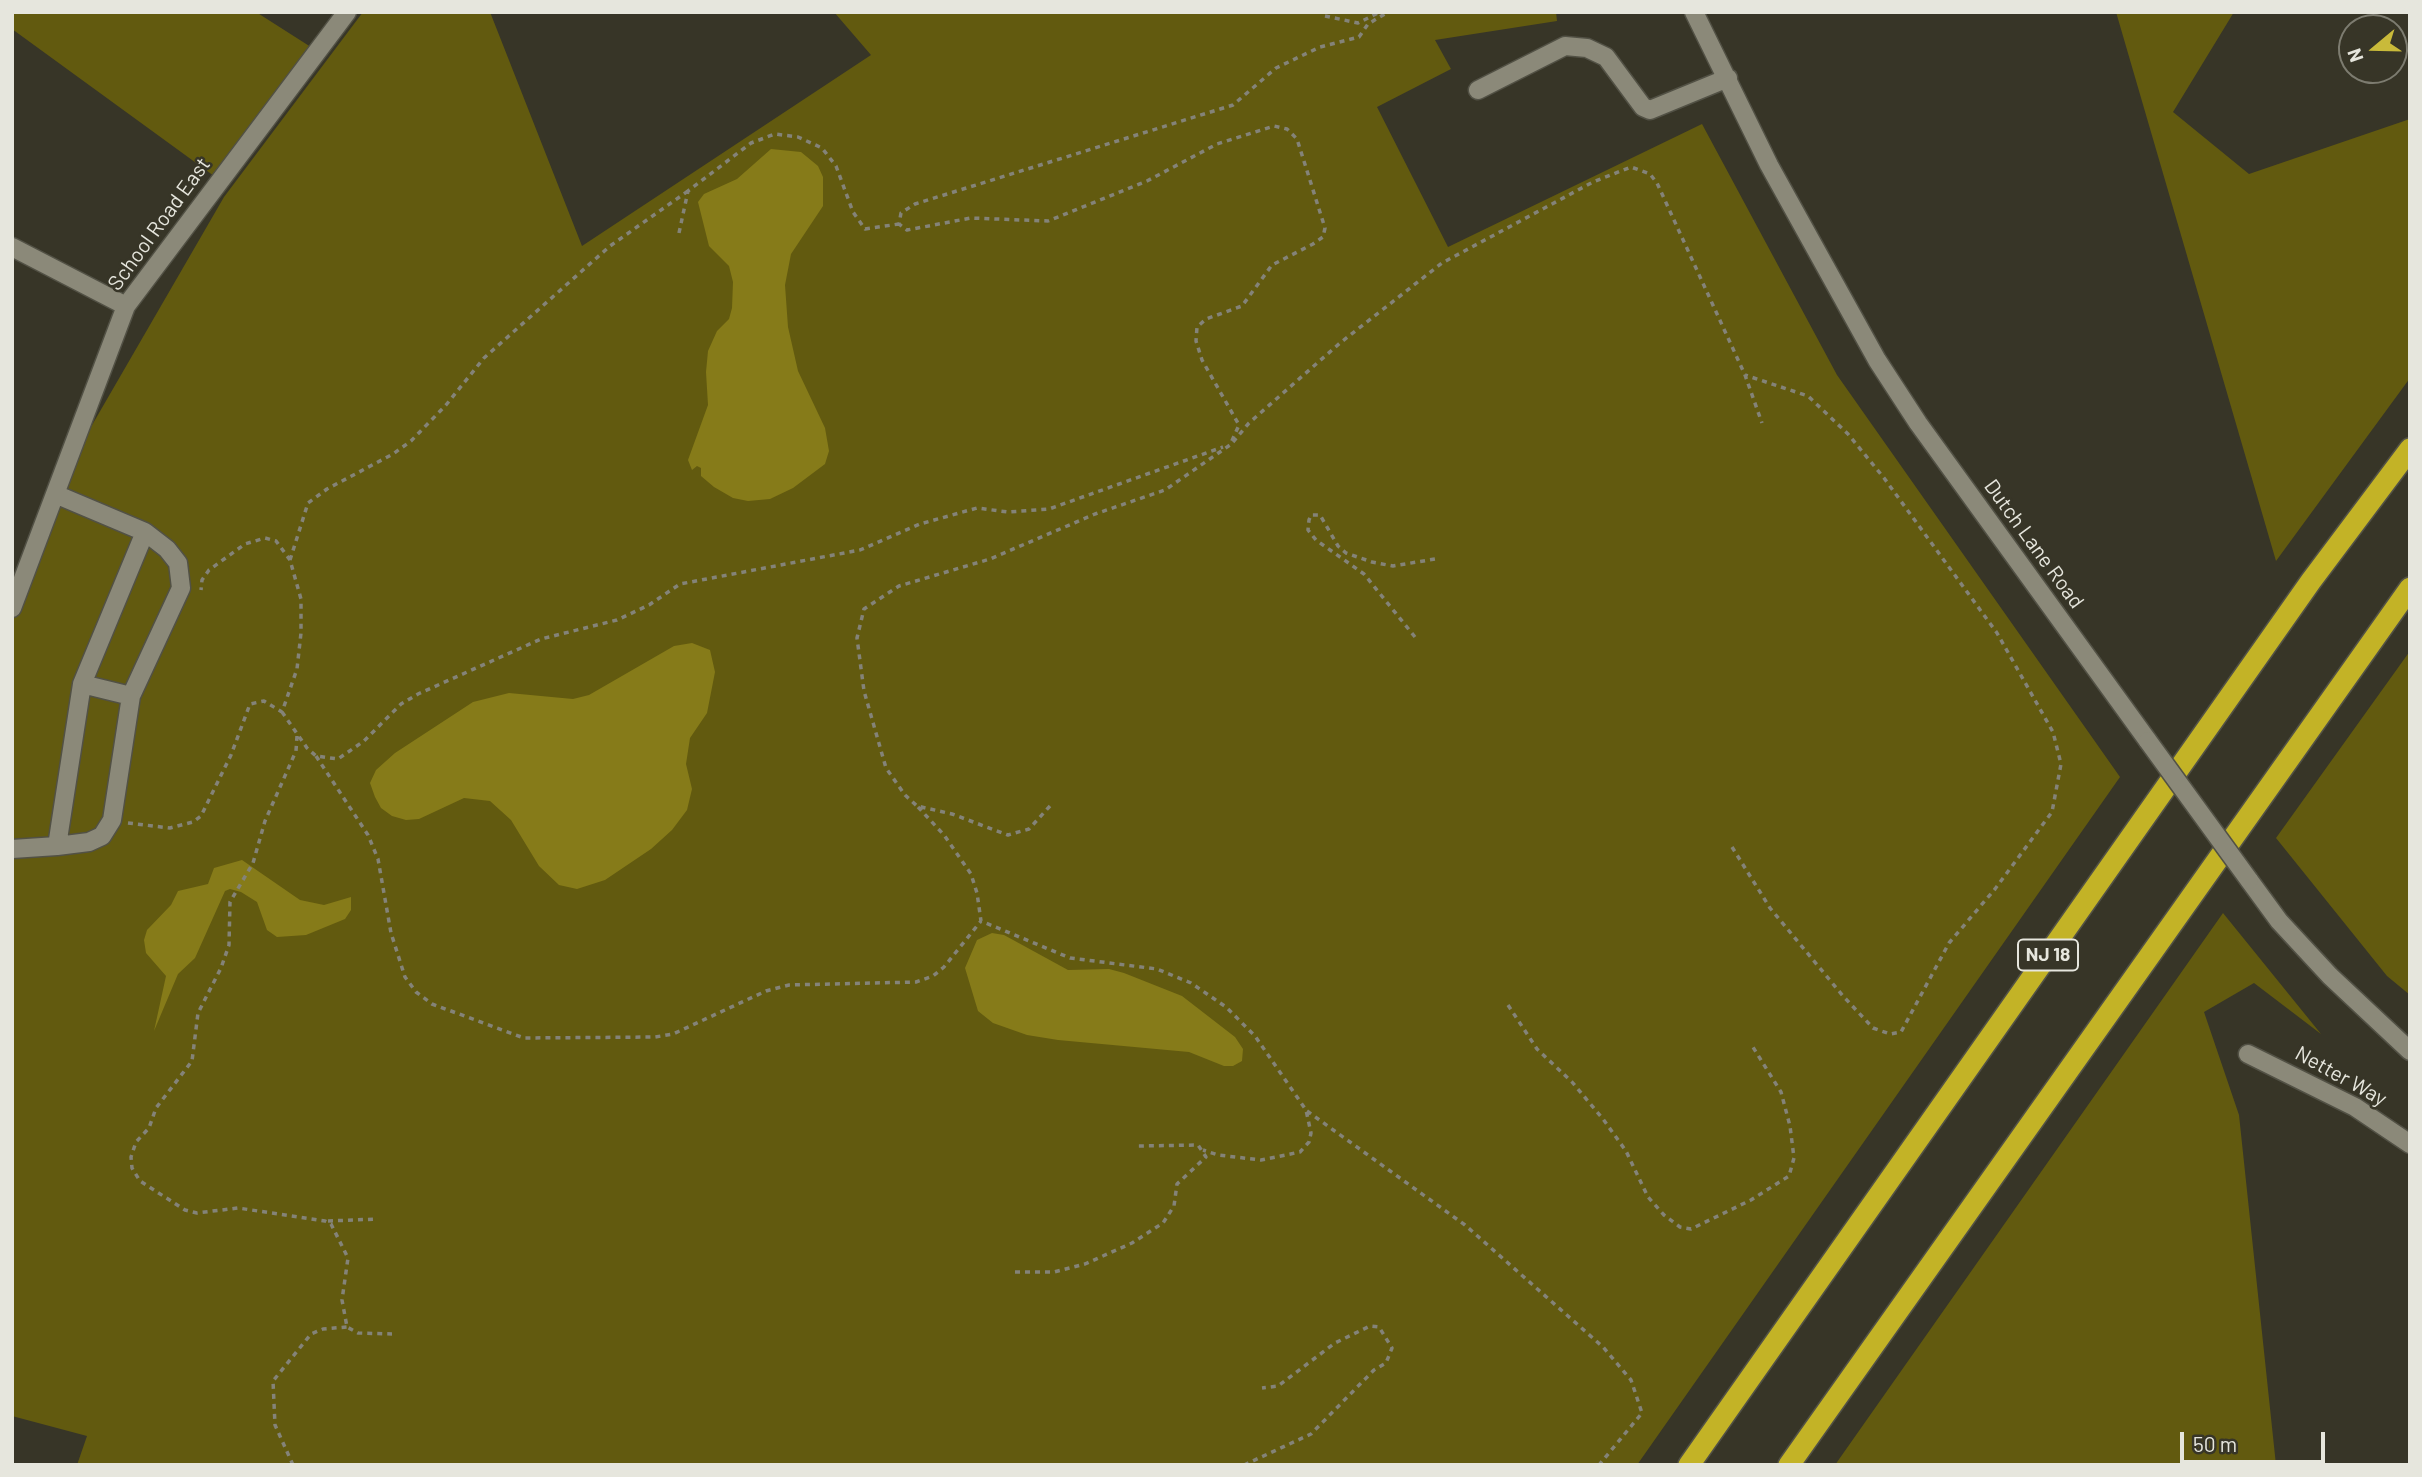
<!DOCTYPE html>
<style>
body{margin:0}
#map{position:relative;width:2422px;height:1477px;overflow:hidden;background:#373527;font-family:Barlow,sans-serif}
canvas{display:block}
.frame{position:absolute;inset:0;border:14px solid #e6e6dd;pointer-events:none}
.north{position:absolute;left:2338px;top:14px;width:70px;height:70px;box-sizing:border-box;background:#373527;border:2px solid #7d7c70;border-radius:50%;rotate:251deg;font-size:19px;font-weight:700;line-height:28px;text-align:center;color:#e6e6dd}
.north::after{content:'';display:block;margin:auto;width:24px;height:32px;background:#c9ba3a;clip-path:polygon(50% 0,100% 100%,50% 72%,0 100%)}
.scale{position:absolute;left:2180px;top:1432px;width:145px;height:32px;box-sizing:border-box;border:4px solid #e6e6dd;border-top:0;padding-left:9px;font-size:21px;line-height:24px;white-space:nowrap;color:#e6e6dd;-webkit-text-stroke:5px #373527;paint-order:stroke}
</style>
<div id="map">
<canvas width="2422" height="1477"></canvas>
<div class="frame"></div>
<div class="north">N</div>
<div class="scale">50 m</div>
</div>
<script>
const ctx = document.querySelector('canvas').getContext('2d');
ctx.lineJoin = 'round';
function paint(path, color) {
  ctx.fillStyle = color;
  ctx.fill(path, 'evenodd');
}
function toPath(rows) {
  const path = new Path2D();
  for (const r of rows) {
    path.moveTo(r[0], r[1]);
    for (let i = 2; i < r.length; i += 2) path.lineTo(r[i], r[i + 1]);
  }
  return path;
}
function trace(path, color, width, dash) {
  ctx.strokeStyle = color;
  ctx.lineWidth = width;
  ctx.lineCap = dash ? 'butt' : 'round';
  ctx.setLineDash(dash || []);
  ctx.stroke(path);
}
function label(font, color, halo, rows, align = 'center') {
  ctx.font = font + ' Barlow,sans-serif';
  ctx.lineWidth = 5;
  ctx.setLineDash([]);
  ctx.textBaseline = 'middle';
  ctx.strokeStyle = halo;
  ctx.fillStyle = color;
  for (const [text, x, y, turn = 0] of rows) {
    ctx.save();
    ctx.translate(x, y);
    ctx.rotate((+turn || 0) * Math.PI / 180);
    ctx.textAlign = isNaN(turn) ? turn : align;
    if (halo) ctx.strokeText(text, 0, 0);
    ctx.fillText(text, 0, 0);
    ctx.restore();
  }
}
paint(toPath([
 [12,12,256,12,314,49,214,176,12,29],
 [363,12,490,12,582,246,871,55,834,12,1556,12,1557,21,1435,40,1451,69,1377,107,1448,247,1702,124,1837,375,2120,777,1637,1465,77,1465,87,1436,12,1416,12,594,88,432,224,197],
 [2116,12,2234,12,2173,112,2249,174,2410,119,2410,378,2276,561],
 [2410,651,2410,995,2387,976,2276,838],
 [2223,913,2321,1034,2254,983,2204,1012,2239,1115,2276,1465,1835,1465]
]), '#625a0f');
paint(toPath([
 [771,149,801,152,818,166,823,177,823,206,791,254,785,285,788,327,798,371,825,428,829,451,825,464,793,488,770,499,748,501,733,498,714,487,701,476,701,468,697,466,692,470,688,460,708,405,706,372,708,351,717,331,729,319,732,308,733,282,729,266,709,246,698,202,704,194,737,179],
 [692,643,710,650,715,672,707,713,690,738,686,764,692,789,687,810,672,830,651,849,605,880,577,889,559,885,539,866,511,820,490,801,464,798,419,819,406,820,392,816,381,808,375,797,370,783,376,770,395,753,473,702,509,693,573,699,589,695,674,646],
 [242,860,300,900,324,905,351,897,351,910,345,919,306,935,277,937,267,930,257,902,241,892,230,889,225,891,195,958,178,974,154,1031,166,976,146,953,144,940,147,930,171,905,178,891,208,884,214,868],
 [992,933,1004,935,1068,970,1109,969,1124,973,1182,996,1235,1037,1243,1049,1242,1061,1233,1066,1224,1066,1189,1052,1058,1040,1027,1035,993,1023,978,1011,965,968,977,940]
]), '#867b19');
const minor = toPath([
 [1694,12,1769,165,1877,360,1918,423,2148,741],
 [1478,90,1565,46,1587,48,1606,57,1643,107,1650,110,1728,78],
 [12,247,126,306],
 [12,608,126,306,347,12],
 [82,684,131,696],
 [57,846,89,842,102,836,112,820,131,696,181,588,178,563,167,549,145,532],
 [12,849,57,846,82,684,145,532,55,494],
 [2249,880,2279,921,2330,976,2410,1051],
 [2248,1054,2355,1107,2410,1144]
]);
const highway = toPath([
 [1689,1465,2311,581,2410,449],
 [1789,1465,2410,588]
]);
trace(minor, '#525145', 21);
trace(highway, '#525145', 24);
trace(toPath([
 [1325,16,1358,23,1380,12],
 [679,233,688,191,751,143,775,134,798,137,822,148,836,166,853,212,865,229,899,224],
 [1233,442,1249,423,1340,343,1442,263,1593,182,1631,167,1650,174,1657,183,1745,375,1762,423],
 [290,560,308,503,327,489,393,454,411,441,446,405,484,358,610,246,688,191],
 [1415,637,1364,574,1316,540,1308,530,1309,520,1311,515,1320,515,1338,546,1346,553,1372,562,1393,566,1435,559],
 [282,712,307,748,316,756,338,759,364,741,401,704,418,694,541,639,617,620,649,605,680,584,860,550,920,524,977,508,1008,512,1049,509,1223,447],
 [297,736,296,751,265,821,253,863,230,902,229,945,221,968,198,1013,192,1061,156,1108,149,1128,136,1142,131,1157,132,1168,140,1181,185,1210,197,1213,238,1208,325,1221,331,1224,348,1258,342,1300,347,1327,358,1333,392,1334],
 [316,756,368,835,378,859,391,933,405,977,416,992,432,1004,524,1038,655,1037,673,1034,766,991,789,985,916,982,933,976,944,967,981,921],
 [1050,806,1029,829,1008,835,952,814,917,806,905,795,886,768,864,691,857,638,864,609,899,586,990,559,1095,514,1165,490,1230,445,1239,425,1202,360,1196,341,1197,327,1206,319,1242,306,1272,265,1313,244,1323,237,1325,228,1297,139,1287,129,1274,126,1217,144,1147,181,1048,221,971,218,907,230,899,224,901,213,915,204,1233,105,1276,68,1320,47,1359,37,1368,24,1388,12],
 [918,807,944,835,971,874,977,893,981,921,1070,958,1157,969,1191,983,1226,1007,1255,1036,1306,1110,1311,1133,1309,1142,1300,1152,1261,1160,1218,1155,1203,1150],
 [128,823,170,828,193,822,201,816,231,755,250,704,264,701,282,712,297,669,301,633,301,599,290,560,276,541,265,538,245,544,209,570,202,580,201,590],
 [1732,847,1770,908,1843,996,1873,1028,1890,1034,1901,1032,1949,943,1995,889,2052,812,2061,764,2053,732,1997,633,1884,478,1848,434,1808,396,1745,375],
 [1508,1005,1537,1049,1572,1082,1603,1119,1626,1151,1648,1197,1664,1215,1680,1227,1691,1229,1751,1200,1789,1176,1794,1158,1790,1126,1781,1092,1751,1044],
 [1307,1111,1465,1225,1603,1347,1631,1380,1642,1413,1599,1465],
 [328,1221,378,1219],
 [1015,1272,1054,1272,1085,1264,1132,1243,1163,1223,1174,1206,1177,1184,1206,1157,1198,1145,1137,1146],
 [293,1465,275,1425,273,1381,311,1334,323,1329,347,1327],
 [1244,1465,1311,1434,1374,1370,1386,1363,1392,1348,1379,1327,1370,1326,1335,1343,1278,1386,1262,1388]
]), '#848378', 3.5, [5, 5]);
trace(minor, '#8b8979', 18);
trace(highway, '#c3b326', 21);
const minorBridge = toPath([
 [2148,741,2249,880]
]);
trace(minorBridge, '#525145', 21, []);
trace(minorBridge, '#8b8979', 18);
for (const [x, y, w] of [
 [2048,955,60]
]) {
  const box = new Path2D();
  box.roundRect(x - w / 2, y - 15.5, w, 31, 5);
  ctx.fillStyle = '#373527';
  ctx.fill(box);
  trace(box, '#e6e6dd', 2);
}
label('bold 19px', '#e6e6dd', null, [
 ["NJ 18",2048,955]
]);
label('21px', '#e6e6dd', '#373527', [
 ["School Road East",159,224,-54],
 ["Dutch Lane Road",2034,544,54],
 ["Netter Way",2341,1076,29]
]);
</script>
